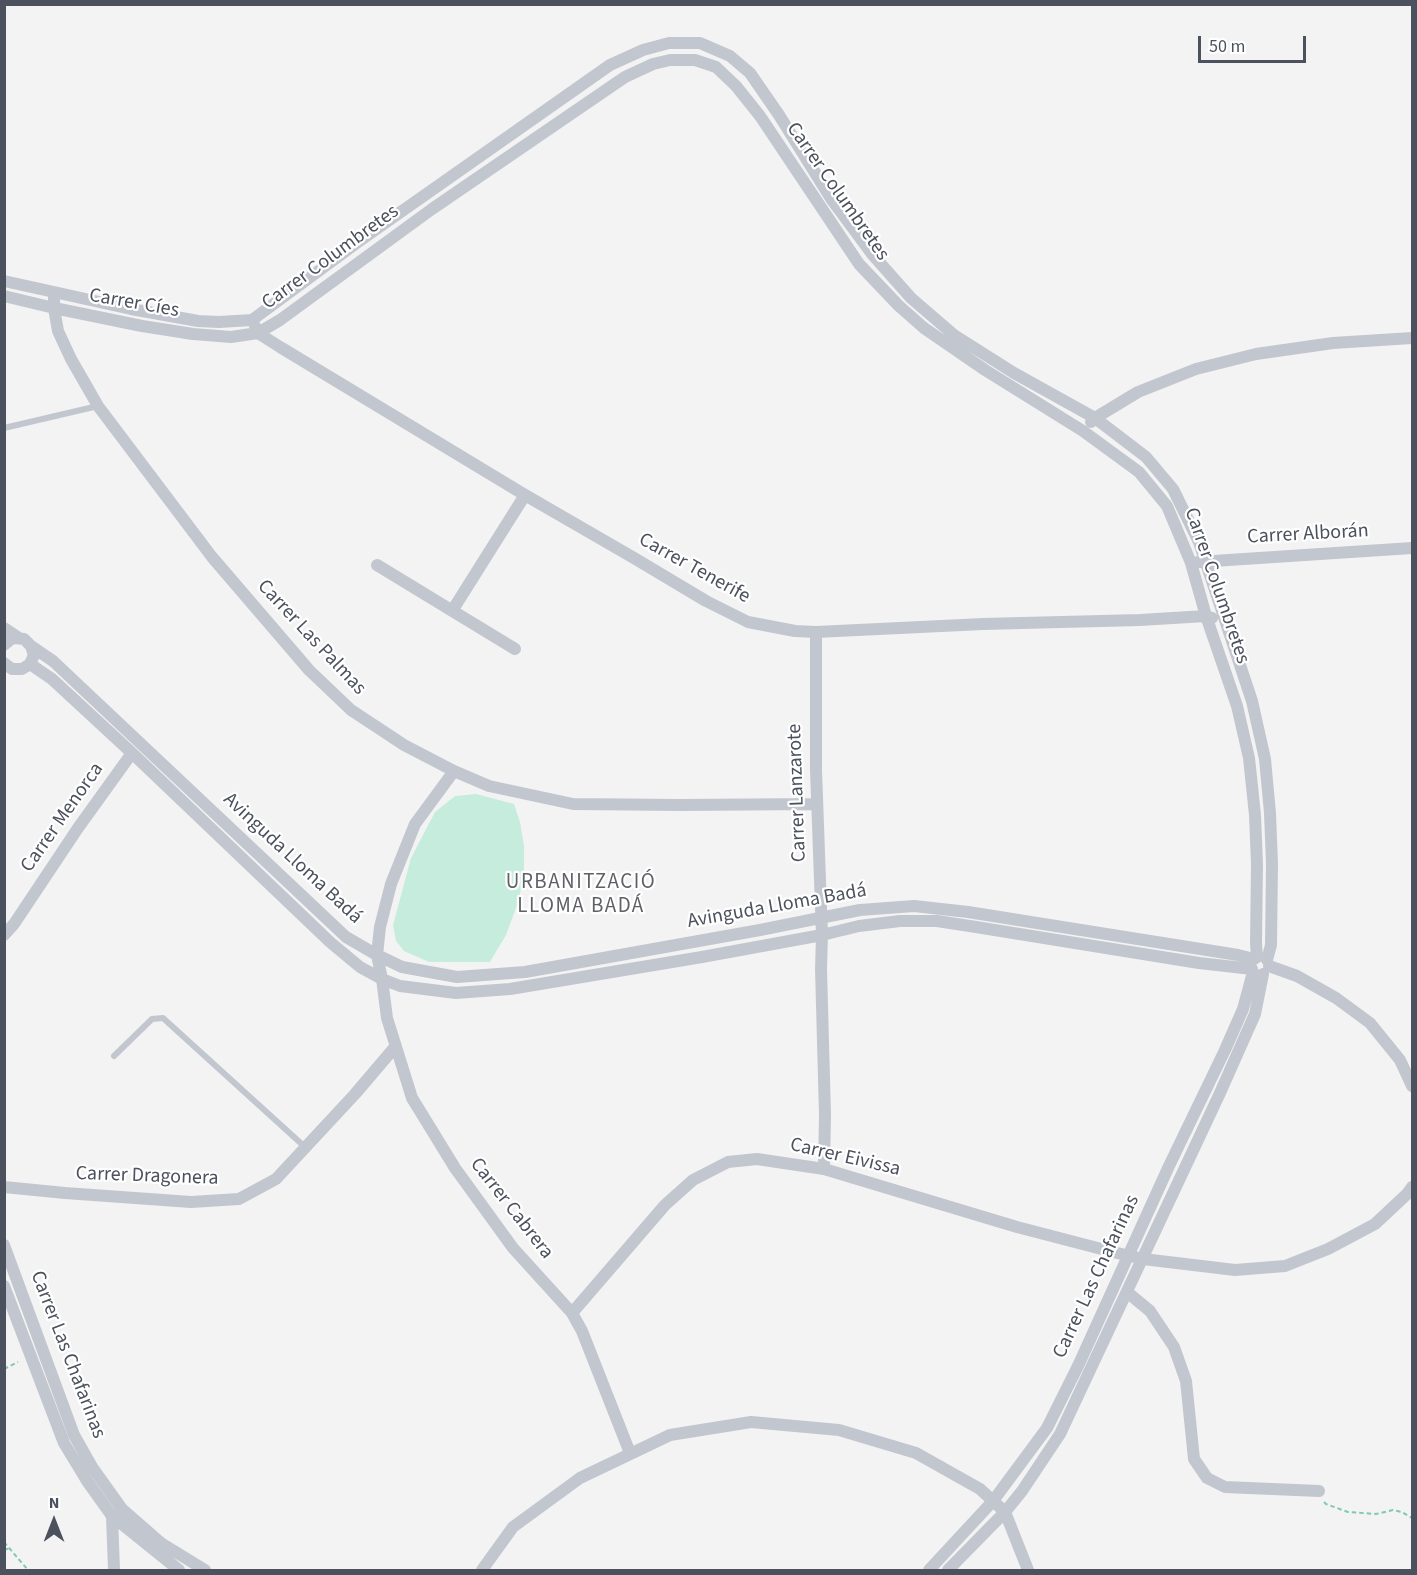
<!DOCTYPE html>
<meta charset="utf-8">
<style>
body{margin:0}
#map{position:relative;width:1417px;height:1575px;overflow:hidden;background:#f4f3f3;font-family:"Source Sans 3",sans-serif}
canvas{display:block}
.frame{position:absolute;inset:0;border:6px solid #4c515e;pointer-events:none}
.north{position:absolute;left:24px;top:1491px;width:60px;height:60px;-webkit-text-stroke:4px #fff;paint-order:stroke;rotate:0deg;font-size:16px;font-weight:700;line-height:24px;text-align:center;color:#4c515e}
.north::after{content:'';display:block;margin:auto;width:21px;height:27px;background:#4c515e;clip-path:polygon(50% 0,100% 100%,50% 72%,0 100%)}
.scale{position:absolute;left:1198px;top:36px;width:108px;height:27px;box-sizing:border-box;border:3px solid #4c515e;border-top:0;padding-left:8px;font-size:18px;line-height:21px;white-space:nowrap;color:#4c515e;-webkit-text-stroke:4px #fff;paint-order:stroke}
</style>
<div id="map">
<canvas width="1417" height="1575"></canvas>
<div class="frame"></div>
<div class="north">N</div>
<div class="scale">50 m</div>
</div>
<script>
const ctx = document.querySelector('canvas').getContext('2d');
ctx.lineJoin = 'round';
function paint(path, color) {
  ctx.fillStyle = color;
  ctx.fill(path, 'evenodd');
}
function toPath(rows) {
  const path = new Path2D();
  for (const r of rows) {
    path.moveTo(r[0], r[1]);
    for (let i = 2; i < r.length; i += 2) path.lineTo(r[i], r[i + 1]);
  }
  return path;
}
function trace(path, color, width, dash) {
  ctx.strokeStyle = color;
  ctx.lineWidth = width;
  ctx.lineCap = dash ? 'butt' : 'round';
  ctx.setLineDash(dash || []);
  ctx.stroke(path);
}
function label(font, color, halo, rows, align = 'center') {
  ctx.font = font + ' "Source Sans 3",sans-serif';
  ctx.lineWidth = 4.5;
  ctx.setLineDash([]);
  ctx.textBaseline = 'middle';
  ctx.strokeStyle = halo;
  ctx.fillStyle = color;
  for (const [text, x, y, turn = 0] of rows) {
    ctx.save();
    ctx.translate(x, y);
    ctx.rotate((+turn || 0) * Math.PI / 180);
    ctx.textAlign = isNaN(turn) ? turn : align;
    if (halo) ctx.strokeText(text, 0, 0);
    ctx.fillText(text, 0, 0);
    ctx.restore();
  }
}
paint(toPath([
 [476,794,514,804,520,822,524,846,524,869,519,900,506,935,490,962,429,962,404,951,396,941,393,925,411,858,435,812,455,796]
]), '#c6ecdd');
trace(toPath([
 [4,1369,18,1362],
 [1324,1502,1326,1504,1348,1512,1376,1514,1393,1510,1402,1512,1412,1518],
 [4,1542,28,1570],
 [4,1550,10,1548]
]), '#81c8b4', 2, [4.5, 3]);
trace(toPath([
 [4,428,98,406],
 [114,1056,152,1019,163,1018,305,1147]
]), '#c2c7cf', 6);
trace(toPath([
 [4,281,131,309,198,321,219,322,252,320],
 [54,293,54,308,58,331,71,359,98,406,212,557,309,670,351,710,404,745,454,771,489,786,573,804,680,805,816,804],
 [4,296,54,308,142,326,193,334,231,337,258,333,280,320,432,209,625,77,653,64,670,60,695,60,716,67,736,86,760,116,859,264,899,306,924,328,985,370,1083,431,1139,472,1167,506,1191,563,1206,616,1237,706,1249,758,1255,815,1257,864,1256,943,1257,957],
 [252,320,358,242,610,65,643,50,669,43,700,43,730,56,750,73,779,115,832,200,872,254,911,298,954,335,1014,373,1095,418,1146,457,1173,489,1199,542,1252,701,1265,759,1270,813,1272,864,1271,945,1267,960],
 [255,326,258,333,280,347,525,495,634,558,706,601,748,622,795,631,816,632,983,624,1140,620,1206,616,1212,618],
 [1091,422,1095,418,1138,392,1196,369,1256,354,1333,343,1412,338],
 [1198,562,1412,548],
 [377,565,515,649],
 [452,611,525,495],
 [4,628,19,638],
 [816,632,816,770,822,935,821,969,825,1115,824,1169],
 [4,645,10,640,14,638,24,639,31,646,34,655,30,664,22,669,12,669,4,663],
 [31,646,53,661,346,937,377,955,402,967,457,977,525,972,760,930,860,910,914,906,968,912,1238,955,1254,959],
 [30,664,52,679,132,753,330,942,360,967,382,979,400,986,456,993,510,989,702,957,822,935,859,926,900,921,937,921,976,927,1199,963,1252,969],
 [454,771,415,824,391,884,380,927,377,955,382,979,387,1018,412,1098,455,1168,513,1248,572,1313,582,1331,630,1453],
 [4,935,14,924,78,828,132,753],
 [1269,966,1297,976,1336,998,1370,1023,1400,1060,1412,1086],
 [4,1187,65,1193,191,1202,239,1199,276,1179,355,1094,395,1047],
 [4,1245,74,1435,92,1467,122,1509,161,1543,205,1570],
 [4,1286,64,1443,87,1481,112,1516,179,1570],
 [1127,1292,1150,1311,1174,1347,1186,1381,1194,1459,1207,1478,1225,1487,1319,1491],
 [572,1313,665,1205,693,1180,728,1162,757,1159,824,1169,1017,1227,1113,1252,1143,1259,1235,1270,1285,1266,1328,1249,1375,1224,1407,1194,1412,1187],
 [114,1570,112,1516,114,1515],
 [482,1570,513,1527,580,1478,670,1435,751,1422,839,1430,916,1453,980,1489,1005,1512,1028,1570],
 [929,1570,993,1501,1047,1428,1078,1366,1169,1166,1225,1050,1243,1009,1253,972],
 [948,1570,1005,1512,1022,1491,1060,1434,1220,1093,1255,1014,1263,974]
]), '#c2c7cf', 12);
label('20px', '#4c515e', '#fff', [
 ["Carrer Columbretes",837,192,55],
 ["Carrer Columbretes",331,258,-36],
 ["Carrer Cíes",134,304,10],
 ["Carrer Alborán",1308,535,-3],
 ["Carrer Tenerife",694,569,29],
 ["Carrer Columbretes",1216,586,71],
 ["Carrer Las Palmas",311,638,47],
 ["Carrer Lanzarote",798,793,-92],
 ["Carrer Menorca",63,818,-55],
 ["Avinguda Lloma Badá",292,859,43],
 ["Avinguda Lloma Badá",777,907,-10],
 ["Carrer Eivissa",845,1158,13],
 ["Carrer Dragonera",147,1177,2],
 ["Carrer Cabrera",511,1209,52],
 ["Carrer Las Chafarinas",1097,1277,-65],
 ["Carrer Las Chafarinas",67,1355,69]
]);
ctx.letterSpacing = '1.5px';
label('21px', '#5f6166', '#fff', [
 ["URBANITZACIÓ",581,883],
 ["LLOMA BADÁ",581,907]
]);
ctx.letterSpacing = '0px';
</script>
